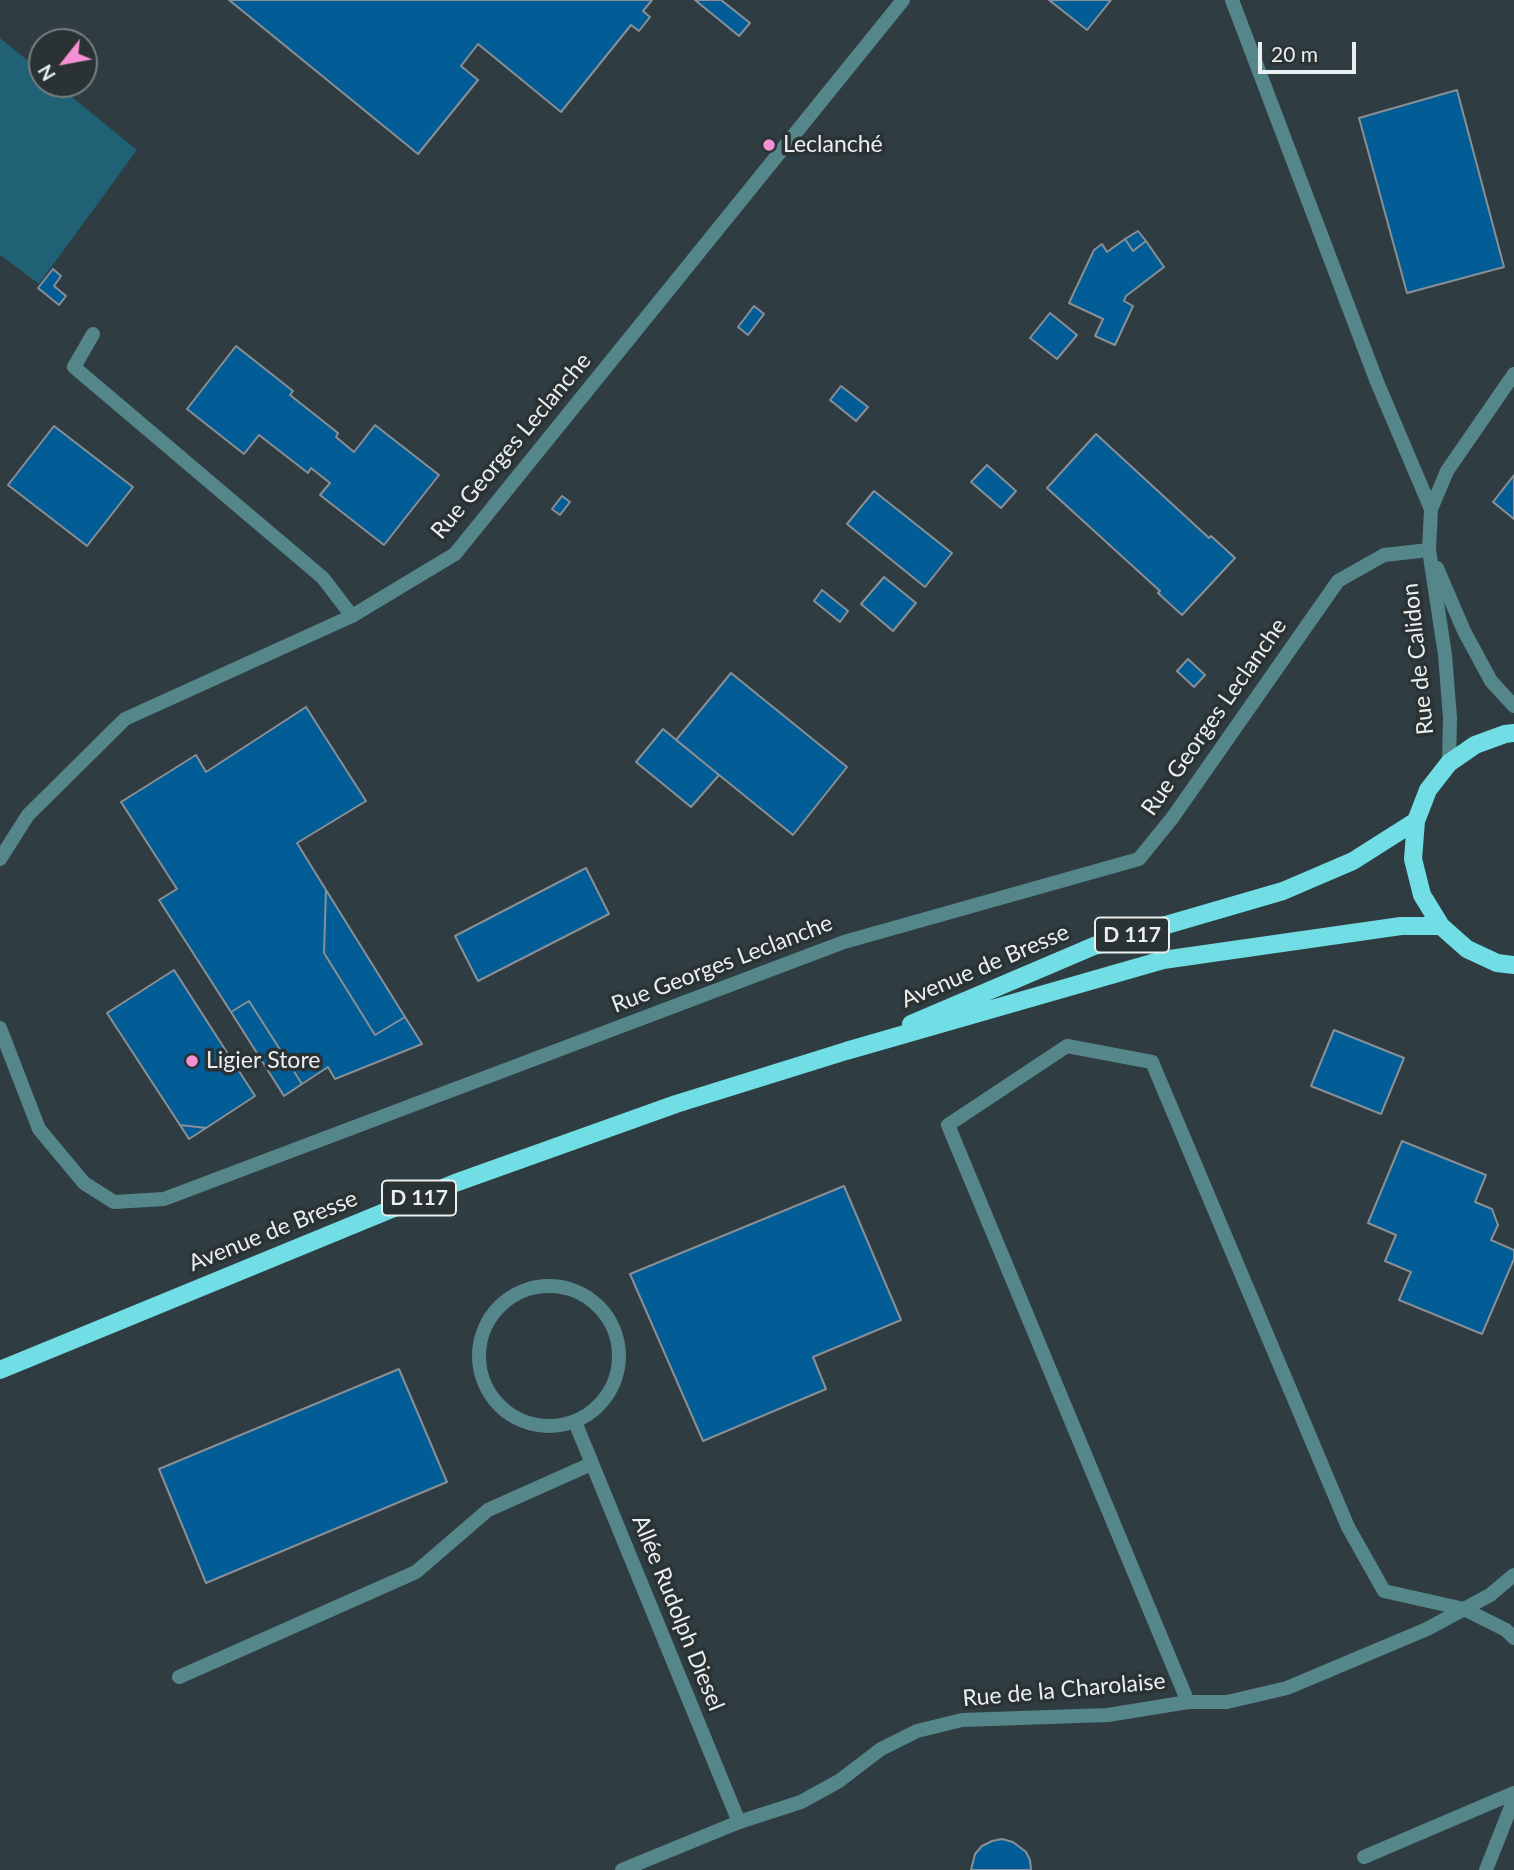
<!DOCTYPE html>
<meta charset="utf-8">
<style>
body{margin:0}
#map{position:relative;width:1514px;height:1870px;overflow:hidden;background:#2b3234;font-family:Lato,sans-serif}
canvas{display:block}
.north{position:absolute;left:28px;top:28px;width:70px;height:70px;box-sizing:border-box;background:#2b3234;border:2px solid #777e7f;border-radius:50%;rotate:239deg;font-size:19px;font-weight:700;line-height:28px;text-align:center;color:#eaeff0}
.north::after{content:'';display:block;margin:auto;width:24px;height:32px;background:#f591d2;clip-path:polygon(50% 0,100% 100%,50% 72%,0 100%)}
.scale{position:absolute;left:1258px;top:42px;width:98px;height:32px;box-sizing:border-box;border:4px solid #eaeff0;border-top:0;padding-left:9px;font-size:21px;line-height:24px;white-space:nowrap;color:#eaeff0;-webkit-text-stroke:5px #2b3234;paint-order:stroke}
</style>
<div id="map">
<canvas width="1514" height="1870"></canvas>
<div class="north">N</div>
<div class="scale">20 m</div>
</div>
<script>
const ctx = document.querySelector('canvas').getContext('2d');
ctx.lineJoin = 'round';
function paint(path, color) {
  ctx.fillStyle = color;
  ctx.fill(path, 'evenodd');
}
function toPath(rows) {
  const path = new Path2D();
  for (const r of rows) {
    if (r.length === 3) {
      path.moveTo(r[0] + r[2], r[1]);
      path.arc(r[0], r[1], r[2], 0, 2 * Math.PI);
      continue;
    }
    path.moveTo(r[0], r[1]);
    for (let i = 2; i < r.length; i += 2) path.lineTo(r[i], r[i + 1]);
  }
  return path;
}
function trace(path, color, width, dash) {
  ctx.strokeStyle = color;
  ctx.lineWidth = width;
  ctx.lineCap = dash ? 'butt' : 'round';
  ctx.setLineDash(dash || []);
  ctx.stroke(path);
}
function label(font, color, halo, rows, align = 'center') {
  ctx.font = font + ' Lato,sans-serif';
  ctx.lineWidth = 7;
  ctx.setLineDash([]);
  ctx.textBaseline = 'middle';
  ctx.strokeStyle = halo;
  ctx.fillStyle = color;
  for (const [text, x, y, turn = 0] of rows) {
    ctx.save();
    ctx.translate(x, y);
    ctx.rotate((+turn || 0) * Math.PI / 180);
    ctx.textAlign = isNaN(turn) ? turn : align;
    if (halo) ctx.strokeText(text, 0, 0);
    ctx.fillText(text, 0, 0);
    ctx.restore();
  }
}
paint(toPath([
 [0,0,1514,0,1514,1870,0,1870,0,255,39,284,137,150,56,84,84,84,84,42,42,42,42,72,0,38]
]), '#2f3d42');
paint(toPath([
 [0,38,42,72,42,84,56,84,137,150,39,284,0,255]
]), '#206176');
const building = toPath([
 [229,0,652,0,643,11,650,17,639,31,631,25,561,112,478,44,461,66,478,80,418,154,229,0],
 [695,0,721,0,750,23,739,36,695,0],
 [1049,0,1111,0,1087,30,1049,0],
 [1457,90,1504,267,1407,293,1359,118,1457,90],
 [1138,231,1146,241,1133,251,1125,239,1138,231],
 [1125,239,1133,251,1146,241,1164,267,1126,296,1124,301,1133,306,1115,345,1095,336,1103,319,1069,303,1094,250,1102,244,1107,252,1125,239],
 [53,269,61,276,54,286,66,296,59,305,38,288,53,269],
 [754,306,764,314,748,335,738,327,754,306],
 [1050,313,1077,335,1057,359,1030,338,1050,313],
 [236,346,293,391,290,395,338,433,336,437,354,452,375,425,439,475,384,545,320,495,330,483,311,468,308,473,259,435,244,454,187,409,236,346],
 [841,386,868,407,856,421,830,400,841,386],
 [54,426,133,487,87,546,8,485,54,426],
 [1096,434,1209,538,1211,536,1235,558,1182,615,1158,593,1160,591,1047,488,1096,434],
 [987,465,1016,491,1001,508,971,482,987,465],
 [1514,475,1514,519,1493,502,1514,475],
 [874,491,952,553,925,587,847,524,874,491],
 [562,496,570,502,560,515,552,509,562,496],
 [884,577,916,603,893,631,861,604,884,577],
 [822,590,848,611,840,622,814,601,822,590],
 [1188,659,1205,675,1194,687,1177,671,1188,659],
 [731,673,847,767,793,835,676,740,731,673],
 [306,707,366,801,297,843,326,890,324,953,375,1035,405,1017,422,1044,335,1079,328,1067,302,1084,249,1001,231,1012,159,900,177,889,121,802,196,755,206,772,306,707],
 [663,729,719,775,691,807,636,762,663,729],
 [586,868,609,914,478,981,455,936,586,868],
 [326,890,405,1017,375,1035,324,953,326,890],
 [174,970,255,1096,206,1128,180,1125,107,1013,174,970],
 [249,1001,302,1084,284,1096,231,1012,249,1001],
 [1334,1030,1404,1058,1381,1114,1311,1086,1334,1030],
 [180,1125,206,1128,189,1139,180,1125],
 [1402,1141,1486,1175,1475,1202,1492,1209,1498,1225,1491,1240,1514,1250,1514,1259,1482,1334,1399,1300,1411,1272,1385,1261,1396,1235,1368,1223,1402,1141],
 [844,1186,901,1320,813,1357,826,1389,703,1441,630,1274,844,1186],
 [399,1369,447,1482,206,1583,159,1469,399,1369],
 [1002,1839,1013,1842,1026,1852,1030,1860,1031,1870,971,1870,975,1854,982,1846,992,1841,1002,1839]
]);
paint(building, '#025c96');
trace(building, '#898f94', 2);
trace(toPath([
 [93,334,74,367,323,578,352,616],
 [549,1356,70],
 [575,1422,739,1822],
 [179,1677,416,1572,488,1510,591,1464],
 [1188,1702,948,1125,1067,1046,1152,1062,1348,1527,1384,1591,1464,1609],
 [1364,1857,1514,1793]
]), '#55878a', 14);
trace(toPath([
 [1232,0,1377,382,1431,509],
 [1437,568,1464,631,1491,681,1514,706],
 [1449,763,1450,718,1445,655,1429,550,1431,509,1447,471,1514,374],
 [0,859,28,815,125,719,352,616,455,554,903,0],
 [0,1028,39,1129,84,1183,114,1202,164,1199,844,942,1139,859,1173,817,1338,581,1384,555,1429,550],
 [1464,1609,1506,1630,1514,1638],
 [622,1870,739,1822,801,1802,839,1781,881,1749,917,1731,962,1720,1108,1715,1188,1702,1227,1702,1287,1688,1427,1629,1490,1595,1514,1575],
 [1486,1870,1514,1799]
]), '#55878a', 14);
trace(toPath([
 [1514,733,1505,734,1475,745,1449,763,1428,790,1416,821,1413,859,1422,895,1441,926,1467,949,1497,963,1514,965],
 [911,1024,1094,946,1283,891,1353,861,1416,821],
 [0,1370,455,1183,676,1104,846,1051,1163,960,1401,926,1441,926]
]), '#70dee4', 18);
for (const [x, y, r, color] of [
 [769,145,7,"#f591d2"],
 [192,1061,7,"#f591d2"]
]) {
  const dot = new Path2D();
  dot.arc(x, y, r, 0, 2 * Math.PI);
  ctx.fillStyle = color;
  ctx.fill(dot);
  trace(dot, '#2b3234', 2.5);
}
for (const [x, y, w] of [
 [1132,935,74],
 [419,1198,74]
]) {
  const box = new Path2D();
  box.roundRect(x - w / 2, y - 17.5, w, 35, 5);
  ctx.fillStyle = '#2b3234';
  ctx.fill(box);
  trace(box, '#eaeff0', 2);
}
label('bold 21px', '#eaeff0', null, [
 ["D 117",1132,935],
 ["D 117",419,1198]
]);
label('23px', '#eaeff0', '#2b3234', [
 ["Leclanché",783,145],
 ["Ligier Store",206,1061]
], 'left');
label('23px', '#eaeff0', '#2b3234', [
 ["Rue Georges Leclanche",511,446,-50],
 ["Rue de Calidon",1418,659,-96],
 ["Rue Georges Leclanche",1214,717,-55],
 ["Rue Georges Leclanche",722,964,-21],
 ["Avenue de Bresse",985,966,-23],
 ["Avenue de Bresse",273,1231,-22],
 ["Allée Rudolph Diesel",678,1613,68],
 ["Rue de la Charolaise",1064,1690,-5]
]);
</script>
